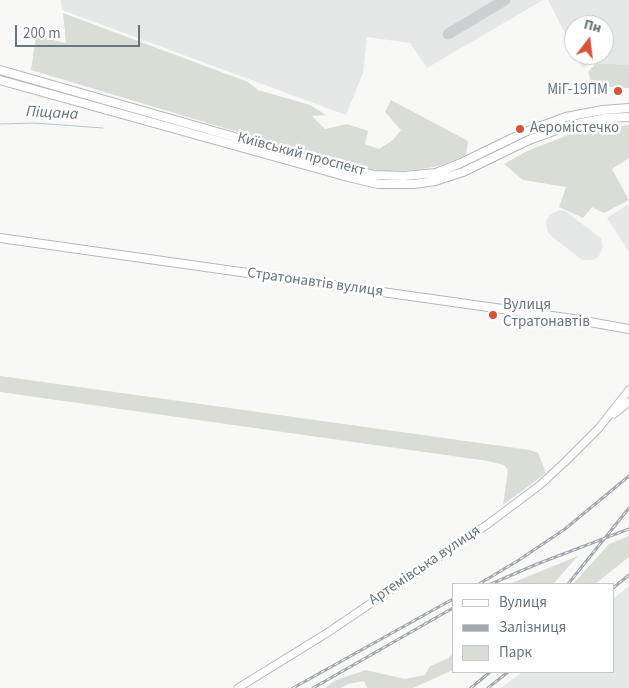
<!DOCTYPE html>
<meta charset="utf-8">
<style>
body{margin:0}
#map{position:relative;width:629px;height:688px;overflow:hidden;background:#f8f8f6;font-family:"Source Sans 3",sans-serif}
canvas{display:block}
.legend{position:absolute;left:452px;top:583px;width:162px;height:90px;box-sizing:border-box;background:#fff;border:1px solid #c2c8cc;margin:0;padding:6px 9px;list-style:none;font-size:15px;color:#66757f}
.legend li{display:flex;align-items:center;gap:10px;height:25px}
.legend b{width:25px;border:1px solid #c2c8cc}
.north{position:absolute;left:564px;top:15px;width:50px;height:50px;box-sizing:border-box;background:#fff;border:1px solid #c2c8cc;border-radius:50%;rotate:15deg;font-size:14px;font-weight:700;line-height:20px;text-align:center;color:#66757f}
.north::after{content:'';display:block;margin:auto;width:18px;height:22px;background:#d65539;clip-path:polygon(50% 0,100% 100%,50% 72%,0 100%)}
.scale{position:absolute;left:15px;top:25px;width:125px;height:22px;box-sizing:border-box;border:2px solid #66757f;border-top:0;padding-left:6px;font-size:15px;line-height:18px;white-space:nowrap;color:#66757f;-webkit-text-stroke:4px #fff;paint-order:stroke}
</style>
<div id="map">
<canvas width="629" height="688"></canvas>
<ul class="legend">
<li><b style="height:6px;background:#fff"></b>Вулиця</li>
<li><b style="height:6px;background:#a2a8ad"></b>Залізниця</li>
<li><b style="height:14px;background:#d9ddd6"></b>Парк</li>
</ul>
<div class="north">Пн</div>
<div class="scale">200 m</div>
</div>
<script>
const ctx = document.querySelector('canvas').getContext('2d');
ctx.lineJoin = 'round';
function paint(path, color) {
  ctx.fillStyle = color;
  ctx.fill(path, 'evenodd');
}
function toPath(rows) {
  const path = new Path2D();
  for (const r of rows) {
    path.moveTo(r[0], r[1]);
    for (let i = 2; i < r.length; i += 2) path.lineTo(r[i], r[i + 1]);
  }
  return path;
}
function trace(path, color, width, dash) {
  ctx.strokeStyle = color;
  ctx.lineWidth = width;
  ctx.lineCap = dash ? 'butt' : 'round';
  ctx.setLineDash(dash || []);
  ctx.stroke(path);
}
function label(font, color, halo, rows, align = 'center') {
  ctx.font = font + ' "Source Sans 3",sans-serif';
  ctx.lineWidth = 5;
  ctx.setLineDash([]);
  ctx.textBaseline = 'middle';
  ctx.strokeStyle = halo;
  ctx.fillStyle = color;
  for (const [text, x, y, turn = 0] of rows) {
    ctx.save();
    ctx.translate(x, y);
    ctx.rotate((+turn || 0) * Math.PI / 180);
    ctx.textAlign = isNaN(turn) ? turn : align;
    if (halo) ctx.strokeText(text, 0, 0);
    ctx.fillText(text, 0, 0);
    ctx.restore();
  }
}
paint(toPath([
 [61,0,543,0,427,68,410,43,367,37,363,73,346,115,62,10],
 [548,0,629,0,629,65,596,63,582,68,576,55,604,55,604,25,574,25,574,51],
 [627,205,629,207,629,252,607,218],
 [559,210,565,211,601,238,603,246,599,256,594,260,582,260,550,235,547,230,546,221,550,215],
 [629,586,629,688,501,688,522,672,613,672,613,599]
]), '#e6e7e7');
paint(toPath([
 [63,13,248,82,258,90,310,105,326,115,312,116,325,129,347,124,368,131,365,144,379,149,393,140,401,130,385,112,391,100,468,141,466,155,439,166,416,170,384,171,351,166,31,70,36,36,66,43],
 [596,63,629,65,629,88,608,87,591,82,588,72],
 [629,125,629,158,612,169,629,200,604,213,592,207,583,218,559,207,566,187,523,180,504,164,527,151,571,134,619,126],
 [0,376,530,450,538,453,546,473,503,505,508,470,504,465,488,461,0,392],
 [629,536,629,557,595,584,573,584,609,544],
 [578,556,553,584,511,584,512,583],
 [453,653,453,670,413,688,367,688,364,681,348,684,341,688,325,688,336,680,366,670,405,679,425,675,430,666,449,658]
]), '#d9ddd6');
trace(toPath([
 [0,124,34,123,103,128]
]), '#b9c4c8', 1);
trace(toPath([
 [448,34,505,0]
]), '#cdd0d2', 11);
const secondary = toPath([
 [614,414,629,402],
 [238,688,327,633,488,524,540,485,566,461,599,428,629,390]
]);
const primary = toPath([
 [0,70,343,168,374,175,404,176,436,173,461,163,525,132,566,117,603,110,629,108],
 [0,80,348,177,378,184,414,184,435,181,463,172,529,140,567,126,606,118,629,117],
 [0,238,573,319,629,329]
]);
trace(secondary, '#b2b8bc', 9);
trace(primary, '#b4b8bc', 10);
trace(secondary, '#fff', 7);
trace(primary, '#fff', 8);
const rail = toPath([
 [479,584,519,560,565,529,629,476],
 [491,584,537,564,629,529],
 [568,584,629,508],
 [613,588,629,575],
 [293,688,453,599],
 [313,688,453,608],
 [471,688,490,672],
 [488,688,508,672]
]);
trace(rail, '#a2a8ad', 3);
trace(rail, '#fff', 1, [4]);
for (const [x, y, r, color] of [
 [618,91,5,"#d65539"],
 [520,129,5,"#d65539"],
 [493,315,5,"#d65539"]
]) {
  const dot = new Path2D();
  dot.arc(x, y, r, 0, 2 * Math.PI);
  ctx.fillStyle = color;
  ctx.fill(dot);
  trace(dot, '#fff', 2);
}
label('15px', '#66757f', '#fff', [
 ["МіГ-19ПМ",608,91,"right"],
 ["Аеромістечко",530,129],
 ["Вулиця",503,306],
 ["Стратонавтів",503,323]
], 'left');
label('15px', '#66757f', '#fff', [
 ["Київський проспект",301,155,15],
 ["Стратонавтів вулиця",315,283,8],
 ["Артемівська вулиця",425,566,-34]
]);
label('italic 16px', '#607479', '#fff', [
 ["Піщана",52,114,3]
]);
</script>
